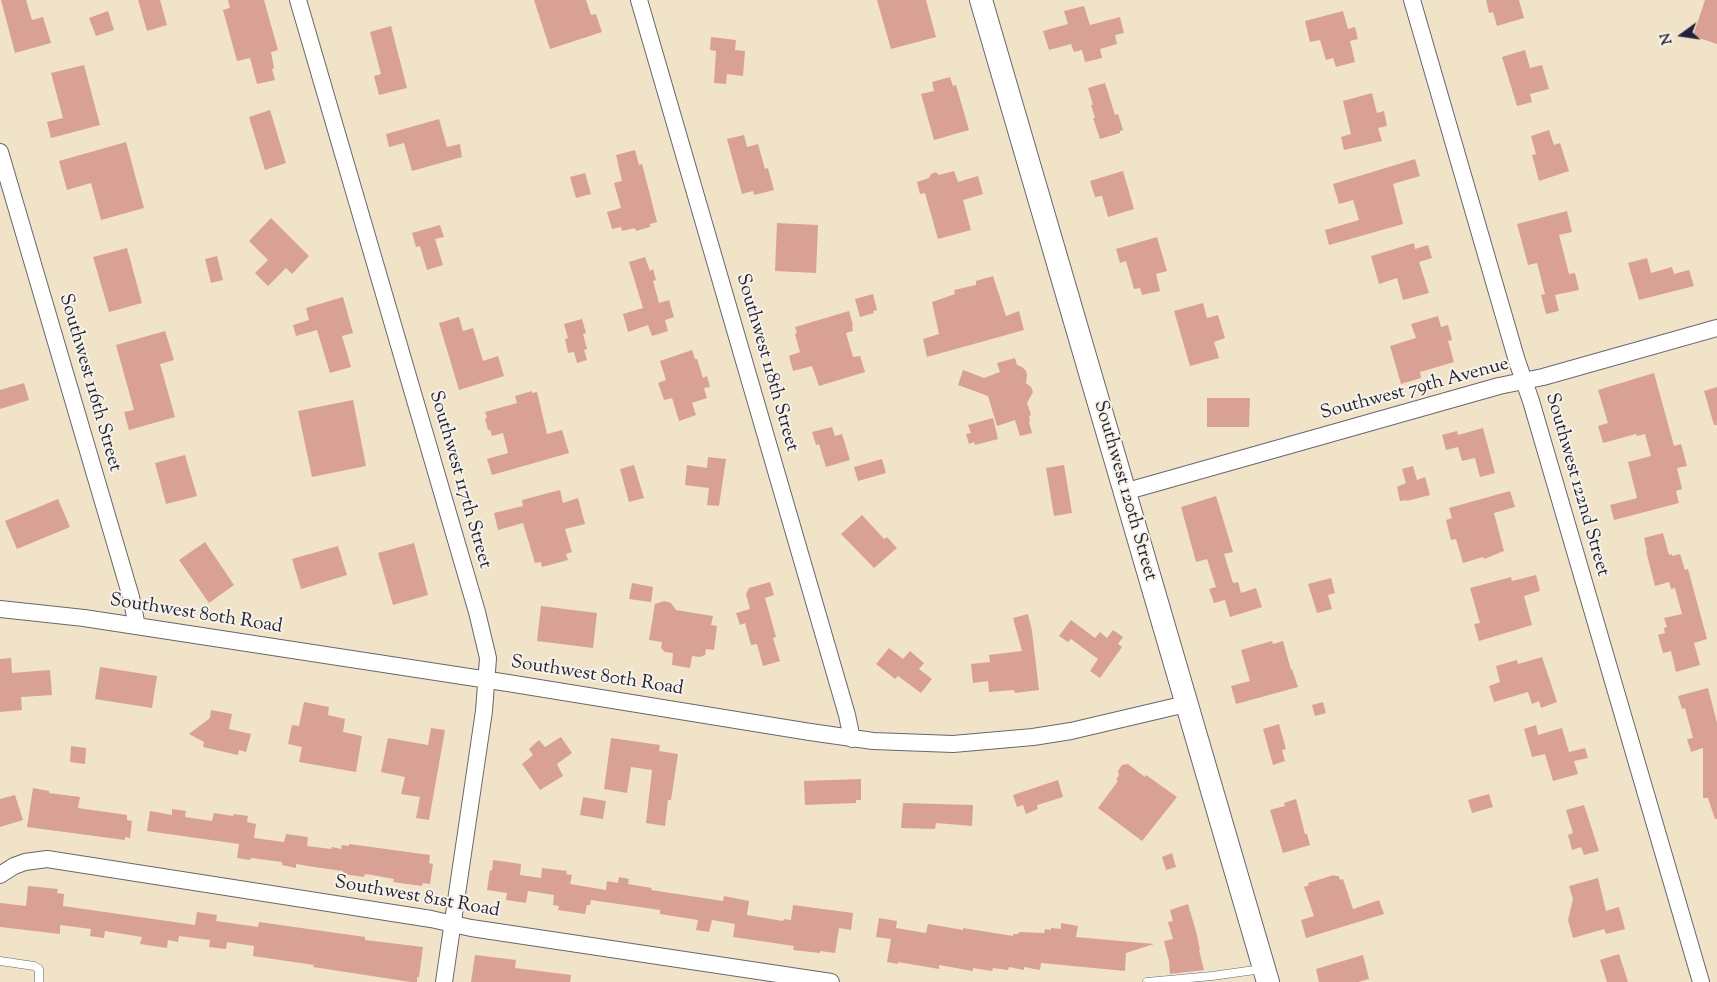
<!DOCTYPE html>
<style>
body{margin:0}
#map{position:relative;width:1717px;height:982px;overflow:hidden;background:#f1e3c7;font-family:"Sorts Mill Goudy",serif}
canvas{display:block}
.north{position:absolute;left:1657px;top:10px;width:50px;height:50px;-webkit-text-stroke:4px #f7f3e8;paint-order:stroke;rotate:256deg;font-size:14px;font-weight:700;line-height:20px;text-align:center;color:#22223b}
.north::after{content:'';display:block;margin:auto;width:18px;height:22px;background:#22223b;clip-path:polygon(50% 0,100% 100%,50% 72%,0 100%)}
</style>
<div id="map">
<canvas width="1717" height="982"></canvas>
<div class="north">N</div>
</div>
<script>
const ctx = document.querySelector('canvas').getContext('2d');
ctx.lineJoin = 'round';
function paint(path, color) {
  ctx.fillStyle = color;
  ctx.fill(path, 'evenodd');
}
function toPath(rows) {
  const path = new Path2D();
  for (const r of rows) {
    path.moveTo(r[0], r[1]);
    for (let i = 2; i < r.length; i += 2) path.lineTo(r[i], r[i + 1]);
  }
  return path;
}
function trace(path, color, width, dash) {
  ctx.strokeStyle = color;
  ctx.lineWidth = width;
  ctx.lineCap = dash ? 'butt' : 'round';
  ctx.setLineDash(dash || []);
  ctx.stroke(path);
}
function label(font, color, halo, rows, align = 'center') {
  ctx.font = font + ' "Sorts Mill Goudy",serif';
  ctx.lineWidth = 4;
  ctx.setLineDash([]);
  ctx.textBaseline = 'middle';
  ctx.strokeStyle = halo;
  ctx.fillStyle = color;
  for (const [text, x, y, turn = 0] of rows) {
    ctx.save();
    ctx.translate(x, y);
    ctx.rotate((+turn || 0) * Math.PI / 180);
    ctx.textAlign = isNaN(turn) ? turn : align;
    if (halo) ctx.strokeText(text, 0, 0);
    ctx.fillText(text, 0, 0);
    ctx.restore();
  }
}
paint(toPath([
 [1,0,26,0,32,20,43,17,51,43,15,53],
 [138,0,160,0,167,25,147,31],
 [228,0,264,0,278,50,271,52,274,68,272,69,275,80,257,84,250,58,237,61,223,10,230,8],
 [534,0,586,0,591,15,596,14,602,32,550,49],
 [877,0,926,0,936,37,891,49],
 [1486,0,1519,0,1524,18,1497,26,1493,12,1489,13],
 [1705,0,1717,0,1717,44,1693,36],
 [1084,6,1090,25,1120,17,1124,33,1115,35,1117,44,1100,49,1102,58,1085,62,1082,50,1074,52,1071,44,1049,50,1043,31,1068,24,1064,11],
 [108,11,114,30,96,36,89,18],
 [1343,11,1348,29,1355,27,1358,39,1350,41,1355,62,1336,67,1333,58,1326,60,1320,40,1310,42,1305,21],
 [391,26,407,88,379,95,374,76,381,74,370,32],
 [711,37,736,40,735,50,745,51,743,76,727,74,726,84,714,83,716,51,710,50],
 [1525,50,1530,68,1542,65,1549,89,1530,94,1532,102,1517,106,1502,57],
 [84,65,100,125,51,138,47,122,63,118,51,73],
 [950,77,953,86,956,85,969,130,934,140,921,94,934,91,932,82],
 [1105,83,1115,115,1118,114,1123,130,1120,131,1120,133,1100,139,1093,118,1095,118,1091,105,1093,105,1088,88],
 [1372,93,1377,113,1384,111,1387,126,1378,128,1382,141,1344,150,1341,137,1351,134,1343,101],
 [270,110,286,163,265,170,249,117],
 [439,119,447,147,460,144,462,157,412,171,404,143,389,147,386,134],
 [1549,130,1554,145,1560,143,1569,171,1539,181,1532,155,1536,154,1531,136],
 [744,135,747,147,758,144,765,169,768,168,774,190,754,195,753,191,742,194,727,139],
 [126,142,144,208,101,220,91,183,67,190,59,161],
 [635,150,639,165,642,164,657,222,650,224,650,227,636,231,635,228,622,231,621,227,612,229,607,212,621,208,614,183,622,181,616,155],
 [1415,159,1420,176,1393,184,1403,224,1329,245,1325,230,1359,220,1353,200,1339,204,1333,184],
 [954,171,958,182,978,176,983,194,963,200,971,230,938,239,925,193,920,194,917,182,929,178,931,174,936,172,939,175],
 [1123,171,1134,209,1108,217,1102,196,1095,197,1090,181],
 [585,173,591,194,576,198,570,177],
 [1567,211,1572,232,1559,235,1569,274,1575,273,1579,290,1555,295,1559,311,1546,314,1541,295,1545,294,1537,263,1528,265,1517,224],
 [271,218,309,256,292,274,286,268,268,286,255,273,268,260,249,241],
 [777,223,818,225,816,273,775,271],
 [440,225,444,237,435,239,443,265,427,270,420,246,416,247,412,233],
 [1157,237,1167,271,1156,274,1160,291,1142,295,1140,288,1134,289,1126,261,1120,263,1116,249],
 [1414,243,1415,249,1428,245,1432,258,1419,262,1429,293,1403,300,1397,278,1379,284,1371,256],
 [127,248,142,303,109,312,93,257],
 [217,256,223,280,211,283,205,259],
 [645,257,650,271,653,269,656,280,653,281,659,303,669,300,674,317,665,320,668,331,652,336,648,325,628,332,623,314,643,308,629,262],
 [1647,258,1651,273,1672,267,1674,274,1689,270,1694,286,1639,300,1628,263],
 [993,276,1006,316,1019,311,1024,330,927,357,923,339,939,334,932,302,955,294,954,290,976,285,976,281],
 [873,294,877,310,873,311,874,313,860,317,855,299],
 [343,297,353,333,342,336,351,367,330,373,317,330,296,336,293,325,309,320,306,308],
 [1203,303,1207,318,1218,315,1225,338,1214,342,1219,358,1190,366,1174,311],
 [849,311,853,325,852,326,853,331,846,333,853,357,860,356,865,372,819,386,812,366,793,371,789,356,800,352,795,334,797,333,795,327],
 [1438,316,1441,327,1448,325,1452,340,1448,341,1454,362,1420,372,1421,378,1401,384,1390,346,1416,338,1411,324],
 [459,317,463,331,473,328,483,361,498,356,504,376,459,390,439,323],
 [582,319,586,333,583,334,587,349,584,350,587,360,577,363,574,352,568,353,565,339,568,338,564,324],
 [165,331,174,360,160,364,175,417,129,430,124,412,134,410,116,345],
 [692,350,695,359,697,359,703,378,707,376,710,387,704,388,707,398,692,403,696,415,679,421,672,398,664,400,658,383,666,380,660,361],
 [1015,358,1017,365,1022,367,1026,371,1027,375,1026,383,1031,387,1033,392,1027,403,1031,415,1029,416,1030,421,1029,422,1032,433,1020,436,1015,420,997,426,988,396,958,385,963,370,984,378,1000,372,997,363],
 [1654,373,1674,446,1681,444,1687,466,1677,468,1682,489,1676,491,1679,503,1614,520,1610,505,1637,498,1628,462,1651,456,1645,434,1637,436,1636,434,1603,443,1598,426,1608,423,1598,390],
 [24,383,29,400,0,409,0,390],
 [1717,387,1717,425,1714,425,1704,391],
 [532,391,532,393,537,392,547,434,562,430,569,453,492,475,487,459,508,453,503,433,492,436,490,430,488,430,485,419,487,418,485,412,517,403,515,396],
 [1207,398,1250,398,1249,427,1207,427],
 [353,400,366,466,312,477,298,411],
 [993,418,998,439,975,445,974,442,969,444,966,434,971,433,968,425],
 [832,427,835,436,842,434,850,460,826,467,819,444,816,445,812,432],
 [1483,428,1495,473,1480,477,1475,458,1462,461,1458,447,1446,450,1442,435,1457,431,1458,435],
 [185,455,197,496,166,504,155,463],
 [708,457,726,459,719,506,707,505,709,488,685,485,687,465,707,468],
 [882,459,886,473,858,481,854,467],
 [634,465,644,498,629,502,620,469],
 [1064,465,1072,513,1054,516,1046,468],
 [1413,466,1417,480,1425,477,1430,495,1407,501,1407,500,1400,501,1397,487,1406,483,1402,469],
 [560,490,563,503,578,498,585,524,565,529,572,552,566,554,568,560,542,567,541,562,535,563,523,523,498,530,494,513,523,506,522,500],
 [1510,491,1515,507,1494,513,1504,551,1484,559,1483,557,1463,563,1456,539,1451,540,1446,520,1452,518,1449,508],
 [1216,496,1233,552,1224,554,1233,583,1238,582,1241,593,1256,588,1262,607,1230,617,1225,600,1214,603,1209,589,1216,587,1207,559,1196,562,1181,507],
 [58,499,70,527,17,549,5,521],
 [862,515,884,539,887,537,897,548,874,568,841,534],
 [1663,533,1669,555,1672,554,1672,556,1680,554,1685,570,1688,569,1707,639,1694,643,1700,665,1676,672,1671,651,1663,653,1658,635,1665,633,1664,628,1667,627,1664,618,1682,614,1675,588,1671,589,1669,582,1655,586,1646,551,1647,551,1644,538],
 [205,542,234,585,209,603,179,560],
 [414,543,428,595,393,605,378,553],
 [338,546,347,575,301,589,292,559],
 [1536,575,1540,591,1524,596,1532,625,1479,641,1474,624,1480,623,1470,588,1511,577,1512,581],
 [1331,578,1335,593,1328,595,1332,609,1317,613,1308,584],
 [770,582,774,595,765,598,776,637,773,638,780,661,763,666,757,644,751,645,745,623,740,625,736,613,750,609,746,594,749,588],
 [632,583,653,587,651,602,629,599],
 [664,601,671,603,676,610,713,616,711,625,717,626,714,650,706,649,705,655,700,657,692,656,690,668,672,665,673,653,665,652,661,648,662,642,649,640,655,604],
 [541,606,597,613,593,648,537,641],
 [1028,614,1032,631,1039,690,1015,693,1014,690,989,692,988,681,973,683,971,664,990,662,989,655,1022,651,1013,618],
 [1071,620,1095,638,1100,632,1107,638,1113,630,1123,637,1118,644,1122,647,1100,678,1090,671,1098,659,1071,639,1068,642,1059,636],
 [1272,641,1273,644,1283,641,1291,670,1292,669,1298,687,1236,704,1231,686,1250,681,1241,650],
 [889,648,903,659,910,651,924,663,919,669,932,679,921,693,898,676,895,679,876,664],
 [1542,657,1557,702,1541,708,1539,701,1532,704,1528,692,1494,702,1489,686,1500,682,1496,666,1517,660,1518,664],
 [11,658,12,673,50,670,52,695,21,697,22,710,0,712,0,659],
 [100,667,157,676,152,708,95,699],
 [1708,688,1717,723,1717,819,1715,819,1708,798,1703,798,1703,748,1691,752,1687,739,1693,738,1685,708,1682,709,1678,696],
 [304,702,329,707,328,715,345,719,343,732,362,736,356,772,299,762,302,747,288,744,292,725,299,726],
 [1323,702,1326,713,1315,716,1312,705],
 [211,710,232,714,229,729,251,734,246,752,239,750,238,755,203,747,204,742,189,734,210,718],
 [1279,724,1286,749,1282,750,1285,761,1273,765,1263,729],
 [1536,725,1538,735,1562,728,1569,752,1585,748,1588,758,1574,761,1578,774,1553,781,1545,754,1532,757,1524,729],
 [431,728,445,730,429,820,416,818,420,797,401,794,405,777,381,772,388,738,428,745],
 [561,737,572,753,557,764,563,776,540,790,522,764,533,755,529,749,539,740,545,747],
 [611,738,660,745,659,751,678,754,671,800,668,800,665,826,646,823,652,770,631,767,627,793,604,789],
 [71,746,86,748,85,764,70,762],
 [1128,764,1145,777,1146,775,1177,797,1142,841,1098,808,1118,781,1116,779,1119,776,1118,771,1122,765],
 [861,779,861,800,856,800,856,803,805,805,804,781],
 [1058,780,1063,797,1037,805,1038,809,1026,814,1023,805,1017,807,1013,795],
 [33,788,49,791,49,793,80,797,78,808,127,815,127,820,132,821,130,838,125,837,125,840,27,827],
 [1489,794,1493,807,1472,813,1468,800],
 [15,795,23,820,0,827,0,799],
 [583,797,606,801,603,819,580,815],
 [1296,799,1305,834,1307,834,1310,845,1283,853,1270,810,1285,806,1284,803],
 [903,803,973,805,972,826,936,823,935,829,901,828],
 [1584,805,1599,851,1584,855,1581,847,1572,850,1568,835,1573,833,1566,810],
 [172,809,186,811,185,817,212,821,214,813,233,816,234,814,248,816,247,822,256,824,254,838,284,842,286,834,308,837,307,846,331,849,332,847,341,849,342,845,349,846,349,844,430,855,429,863,433,864,430,884,423,883,422,886,393,882,394,879,372,875,365,874,364,877,343,874,343,871,314,867,296,864,296,868,282,865,282,862,251,858,250,860,237,858,239,844,147,831,150,811,172,815],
 [1172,853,1176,867,1166,870,1162,857],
 [493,860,521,864,520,875,541,878,542,868,567,871,566,874,572,875,570,884,606,890,607,881,618,883,619,877,629,879,628,884,652,888,651,890,723,901,724,896,749,901,747,915,783,921,784,919,791,920,793,905,853,913,851,930,839,928,835,953,820,951,820,953,793,950,794,946,733,937,735,924,712,920,709,932,696,930,698,920,660,914,660,910,591,900,590,905,587,905,585,914,558,910,559,906,553,905,554,895,528,891,526,903,506,900,507,893,487,890,490,870,492,871],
 [1334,875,1335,876,1339,876,1340,880,1343,879,1353,909,1379,900,1384,914,1306,938,1301,920,1314,916,1304,887,1309,885,1308,883],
 [1598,878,1606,911,1619,907,1625,929,1606,934,1604,929,1573,938,1568,920,1573,899,1569,886],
 [28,886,58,889,57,893,64,894,63,906,195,925,197,912,217,915,216,921,258,927,259,922,365,937,365,940,423,947,419,977,417,977,417,982,411,982,313,967,314,965,253,956,254,946,227,942,226,949,209,947,210,940,179,936,178,942,168,940,167,948,140,944,142,937,105,931,104,938,90,936,91,929,60,925,60,934,0,927,0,903,26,906],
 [1188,904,1197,935,1200,950,1199,950,1204,970,1170,974,1169,961,1164,941,1173,939,1168,922,1173,921,1170,910],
 [879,918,897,921,896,928,926,933,928,924,963,930,963,928,1013,936,1013,934,1018,934,1019,932,1044,933,1045,929,1051,930,1051,928,1061,929,1061,923,1078,926,1076,937,1154,944,1126,953,1125,971,1041,963,1040,970,1024,967,1024,970,1009,967,1008,970,993,968,992,971,973,968,973,971,939,965,939,969,898,962,898,964,887,962,891,939,876,937],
 [1619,954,1628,982,1607,982,1600,960],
 [475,955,516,960,515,968,571,975,570,982,471,982],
 [1363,955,1369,979,1358,982,1319,982,1316,969]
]), '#d9a195');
const lane = toPath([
 [0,961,34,966,39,969,39,982],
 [1147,982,1212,976,1262,969]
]);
const street = toPath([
 [298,0,477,612,488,658,484,711,444,982],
 [639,0,847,715,852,739],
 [1412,0,1517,361,1531,401,1701,982],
 [0,152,131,597,137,626],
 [1124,492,1499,386,1543,377,1717,328],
 [0,609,84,618,508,683,810,732,873,741,953,744,1033,737,1071,731,1186,704],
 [0,875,14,866,25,862,47,859,431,919,471,928,831,982]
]);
const secondary = toPath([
 [981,0,1268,982]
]);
trace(lane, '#6a666c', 9);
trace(street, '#6a666c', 18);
trace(secondary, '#6a666c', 24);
trace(lane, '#fff', 8);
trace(street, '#fff', 16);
trace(secondary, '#fff', 22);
label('19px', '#22223b', '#f7f3e8', [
 ["Southwest 118th Street",766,363,74],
 ["Southwest 116th Street",89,383,74],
 ["Southwest 79th Avenue",1415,390,-15],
 ["Southwest 117th Street",459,480,74],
 ["Southwest 122nd Street",1576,485,74],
 ["Southwest 120th Street",1124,491,74],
 ["Southwest 80th Road",196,615,9],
 ["Southwest 80th Road",597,677,9],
 ["Southwest 81st Road",417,898,10]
]);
</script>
